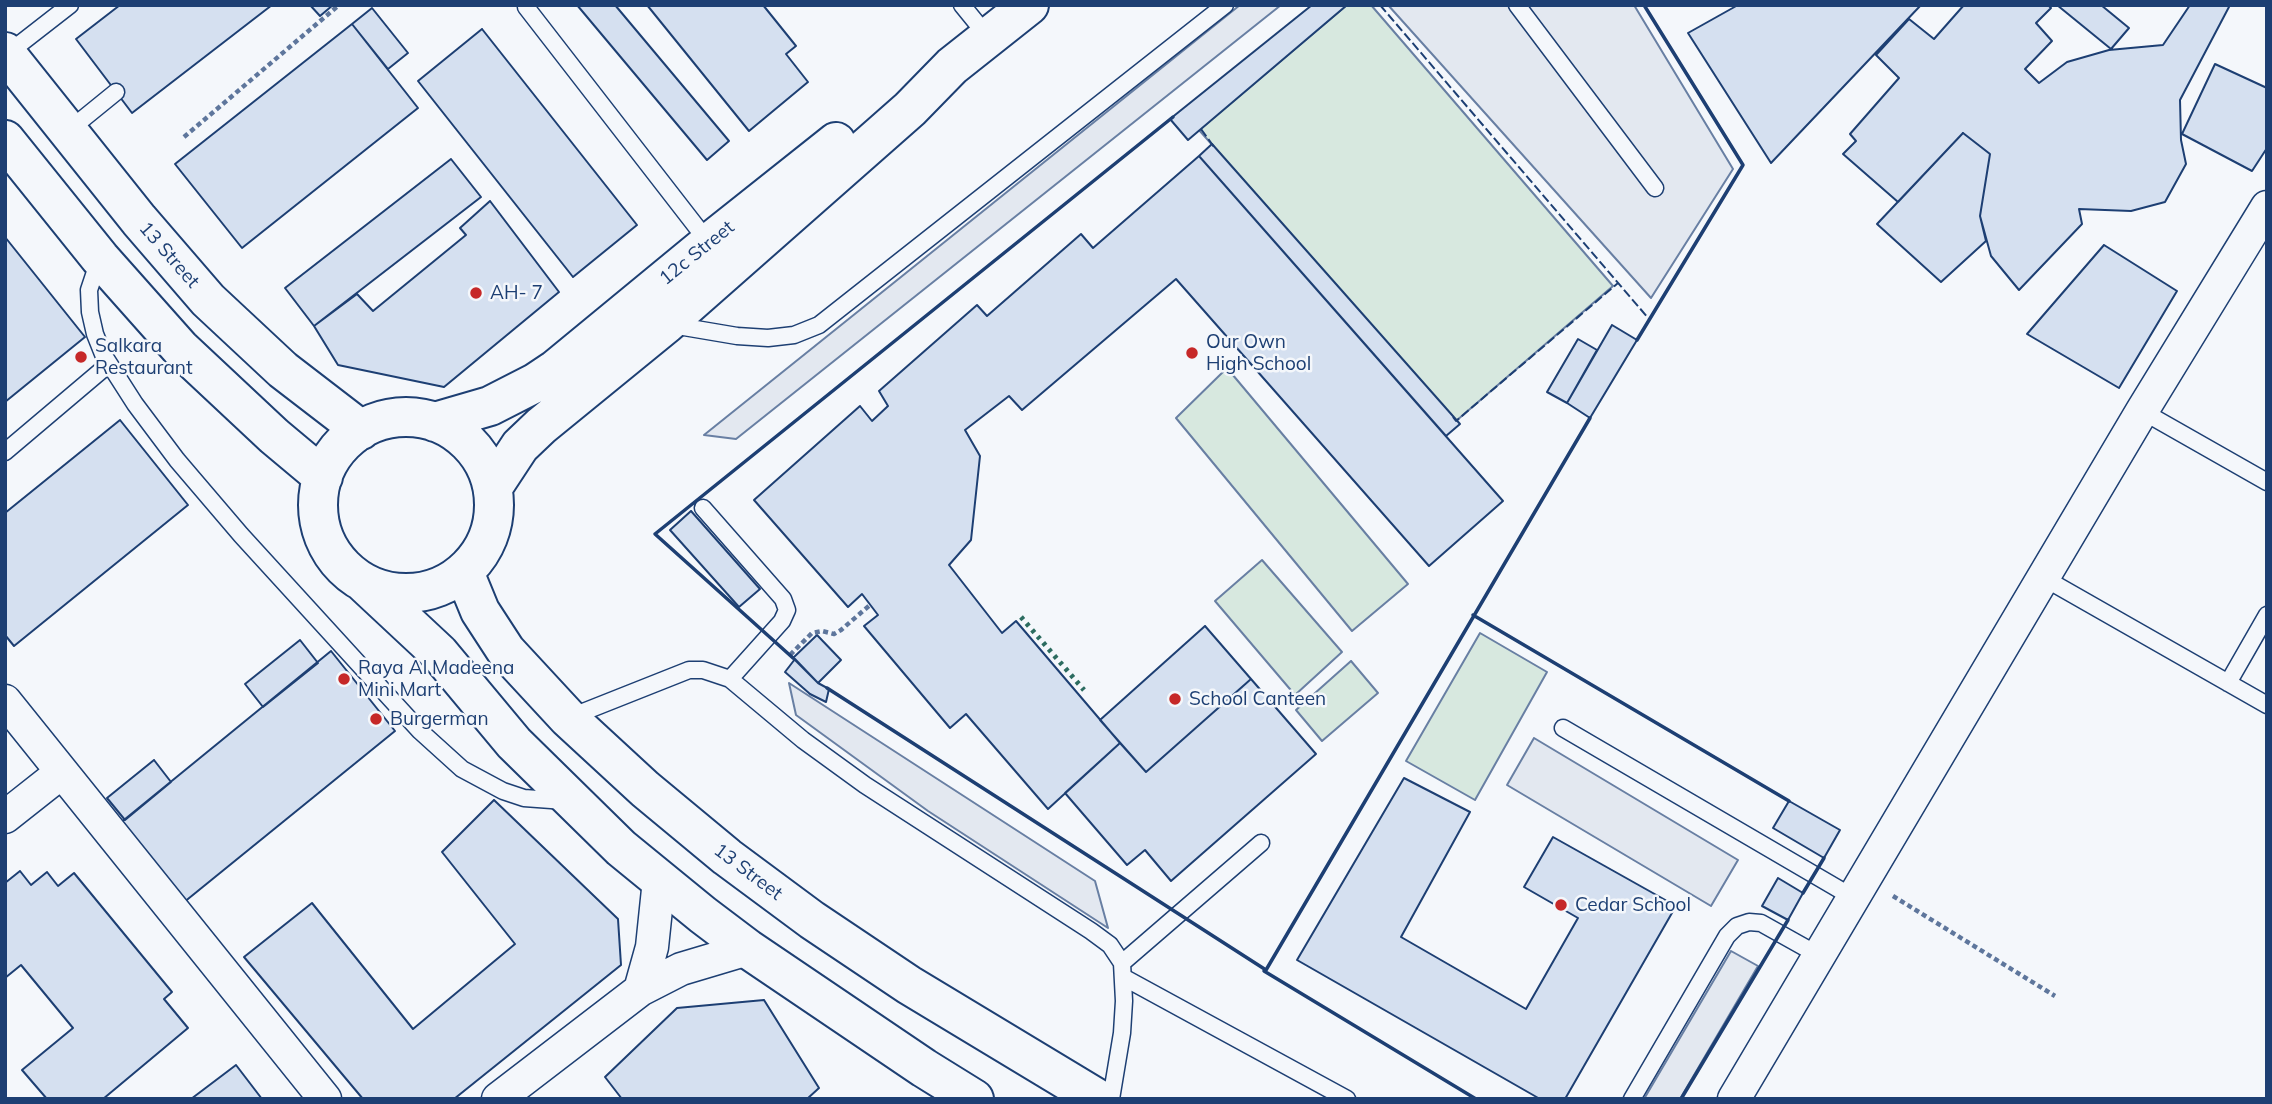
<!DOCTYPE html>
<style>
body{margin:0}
#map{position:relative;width:2272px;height:1104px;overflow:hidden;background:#f4f7fb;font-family:Mulish,sans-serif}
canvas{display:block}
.frame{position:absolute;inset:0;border:7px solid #1d3f73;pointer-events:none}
</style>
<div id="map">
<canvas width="2272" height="1104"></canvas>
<div class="frame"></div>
</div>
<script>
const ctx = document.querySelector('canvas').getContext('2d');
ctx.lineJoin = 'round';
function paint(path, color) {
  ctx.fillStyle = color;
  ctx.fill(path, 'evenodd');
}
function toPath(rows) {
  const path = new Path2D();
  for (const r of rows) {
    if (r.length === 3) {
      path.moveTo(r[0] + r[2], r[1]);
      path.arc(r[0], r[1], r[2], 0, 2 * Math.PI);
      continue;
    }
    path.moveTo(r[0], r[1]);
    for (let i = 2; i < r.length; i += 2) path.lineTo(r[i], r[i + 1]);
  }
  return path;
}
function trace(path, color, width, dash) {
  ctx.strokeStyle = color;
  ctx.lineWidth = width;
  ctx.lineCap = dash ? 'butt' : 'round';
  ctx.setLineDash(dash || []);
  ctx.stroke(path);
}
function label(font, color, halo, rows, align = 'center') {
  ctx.font = font + ' Mulish,sans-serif';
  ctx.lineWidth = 5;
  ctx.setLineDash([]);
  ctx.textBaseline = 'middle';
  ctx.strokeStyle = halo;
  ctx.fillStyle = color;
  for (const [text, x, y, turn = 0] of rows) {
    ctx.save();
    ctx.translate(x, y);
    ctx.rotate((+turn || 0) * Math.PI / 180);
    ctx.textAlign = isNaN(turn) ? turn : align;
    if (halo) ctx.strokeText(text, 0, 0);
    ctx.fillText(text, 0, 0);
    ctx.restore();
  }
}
const green = toPath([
 [1347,5,1371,5,1613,286,1456,421,1199,130,1347,5],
 [1227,368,1408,584,1352,631,1176,418,1227,368],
 [1262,560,1342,652,1295,695,1215,601,1262,560],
 [1480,633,1547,672,1475,800,1406,761,1480,633],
 [1351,661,1378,693,1322,741,1296,710,1351,661]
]);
paint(green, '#d7e8df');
trace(green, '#687fa3', 2);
const parking = toPath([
 [1240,5,1281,5,736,439,704,435,1240,5],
 [1388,5,1634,5,1733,169,1651,298,1388,5],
 [789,683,1095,881,1108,928,928,811,796,715,789,683],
 [1534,738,1738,860,1711,906,1507,785,1534,738],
 [1731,951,1758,966,1680,1099,1644,1099,1731,951]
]);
paint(parking, '#e3e8f0');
trace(parking, '#687fa3', 2);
const building = toPath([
 [120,5,272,5,132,113,76,39,120,5],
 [310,5,333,5,320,16,310,5],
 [577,5,615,5,729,141,707,160,577,5],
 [647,5,763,5,796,46,786,54,808,82,749,131,647,5],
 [1312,5,1347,5,1188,140,1170,119,1312,5],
 [1738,5,1921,5,1771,163,1688,33,1738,5],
 [1964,5,2048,5,2051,8,2036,23,2052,41,2025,69,2039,83,2067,62,2109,50,2163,45,2190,5,2230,5,2180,100,2181,140,2186,164,2165,202,2131,211,2079,209,2082,224,2019,290,1991,256,1980,216,1990,154,1963,133,1898,202,1843,154,1856,141,1850,134,1899,78,1876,55,1909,19,1934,39,1964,5],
 [2057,5,2101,5,2129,28,2111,49,2057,5],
 [372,8,408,53,388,69,352,24,372,8],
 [352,24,418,108,242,248,175,164,352,24],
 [482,29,637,225,573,277,418,81,482,29],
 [2215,64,2267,88,2267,148,2252,171,2182,134,2215,64],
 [1963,133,1990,154,1980,216,1986,241,1941,282,1877,224,1963,133],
 [1212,144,1460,424,1446,436,1199,156,1212,144],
 [1199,156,1503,501,1429,566,1176,279,1022,410,1009,396,965,430,980,456,971,540,949,565,1002,633,1016,621,1120,743,1048,809,966,714,950,728,864,626,878,615,862,594,848,607,754,500,860,406,872,421,888,406,879,391,977,305,987,316,1081,234,1093,248,1199,156],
 [451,159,481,197,314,326,285,288,451,159],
 [490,201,559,292,444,387,338,365,314,326,357,294,373,311,466,235,460,228,490,201],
 [5,237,85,337,5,402,5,237],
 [2104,245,2177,291,2119,388,2027,334,2104,245],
 [1612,325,1637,340,1590,418,1567,403,1612,325],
 [1578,339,1597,350,1567,403,1547,392,1578,339],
 [120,420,188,505,14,646,5,635,5,513,120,420],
 [691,511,760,589,739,607,670,530,691,511],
 [1205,626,1251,679,1146,772,1100,720,1205,626],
 [817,635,841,660,818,683,793,658,817,635],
 [300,640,318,663,263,707,245,684,300,640],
 [331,651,395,731,183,903,119,824,331,651],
 [795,659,818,683,829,689,826,702,810,694,785,672,795,659],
 [1251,679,1316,754,1171,881,1145,850,1127,865,1065,793,1120,743,1146,772,1251,679],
 [154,760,171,782,125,820,107,798,154,760],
 [1404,778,1470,812,1401,937,1526,1009,1578,918,1524,887,1553,837,1676,906,1565,1099,1540,1099,1297,960,1404,778],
 [494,800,618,919,621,965,454,1099,363,1099,244,957,312,903,413,1029,515,944,442,852,494,800],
 [1789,801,1840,830,1824,858,1773,828,1789,801],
 [20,871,31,885,47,872,58,886,74,873,172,992,164,999,188,1028,103,1099,47,1099,22,1070,73,1028,21,965,5,978,5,883,20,871],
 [1778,878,1803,893,1788,920,1762,906,1778,878],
 [764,1000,819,1088,807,1099,622,1099,605,1077,677,1008,764,1000],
 [236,1065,262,1099,191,1099,236,1065]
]);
paint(building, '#d5e0f0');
trace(building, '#1d3f73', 2);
const service = toPath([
 [962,5,988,37],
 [1517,5,1655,188],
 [526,7,709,243],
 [7,54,70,5],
 [68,131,116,92],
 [99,260,89,290,90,312,95,334,103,354,135,404,177,460,241,535,420,731,462,769,503,791,524,798,565,801],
 [672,325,737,336,768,338,794,335,819,325,1225,5],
 [2142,411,2267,482],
 [5,452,109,364],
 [703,508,783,599,787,610,782,621,730,679],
 [2044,578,2267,705],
 [2228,683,2267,615],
 [568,718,689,670,703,670,730,679,803,740,865,785,1091,931,1110,945,1122,963,1124,1001,1122,1033,1111,1099],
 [1563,728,1854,898],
 [1122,963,1261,843],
 [1123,977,1347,1099],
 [1632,1099,1727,936,1737,926,1749,922,1761,923,1820,956]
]);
const minor = toPath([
 [5,701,325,1099],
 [5,817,62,772],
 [640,990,652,947,659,880],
 [498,1099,640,990,681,969,748,949],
 [1734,1099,2142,411,2267,207]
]);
const tertiary = toPath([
 [5,52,139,220,208,300,283,370,361,430],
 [5,140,100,258,180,348,274,436,323,477],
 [406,505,88],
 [435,422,490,406,535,383,556,369,709,243,836,142],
 [493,487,520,446,541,426,666,324,910,109,952,66,1029,5],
 [464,572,480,611,506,651,568,718,645,789,727,857,812,920,909,985,1098,1099],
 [364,583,439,653,514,743,621,848,703,915,748,949,924,1068,974,1099]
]);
trace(service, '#1d3f73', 19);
trace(minor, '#1d3f73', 35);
trace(tertiary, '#1d3f73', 42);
trace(toPath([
 [184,137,339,5],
 [790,655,812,633,822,631,834,634,841,630,870,605],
 [1893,896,2055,996]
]), '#5e769c', 4.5, [5, 3.5]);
trace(service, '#f4f7fb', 16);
trace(minor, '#f4f7fb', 32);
trace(tertiary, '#f4f7fb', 38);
trace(toPath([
 [1021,617,1084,690]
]), '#2c6c60', 5, [3.5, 5]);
trace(toPath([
 [1380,5,1649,319],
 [1201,129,1214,147],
 [1453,417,1456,421,1618,283]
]), '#1d3f73', 2, [9, 3.5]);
trace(toPath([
 [1637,340,1743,165,1644,5],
 [1473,615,1789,801],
 [793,658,655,534,1173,117],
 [827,688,1266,970,1590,418],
 [1803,893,1824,858],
 [1264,971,1476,1099],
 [1681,1099,1788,920]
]), '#1d3f73', 3.5);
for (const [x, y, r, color] of [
 [476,293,7,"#c62828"],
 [1192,353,7,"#c62828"],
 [81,357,7,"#c62828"],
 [344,679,7,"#c62828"],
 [1175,699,7,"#c62828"],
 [376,719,7,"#c62828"],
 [1561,905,7,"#c62828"]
]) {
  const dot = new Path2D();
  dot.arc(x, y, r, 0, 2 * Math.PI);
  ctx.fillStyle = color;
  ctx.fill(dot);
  trace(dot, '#f4f7fb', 2.5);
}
label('19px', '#1d3f73', '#f4f7fb', [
 ["12c Street",697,253,-39],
 ["13 Street",169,255,49],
 ["13 Street",748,872,37]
]);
label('19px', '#1d3f73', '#f4f7fb', [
 ["AH- 7",490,293],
 ["Our Own",1206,342],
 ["High School",1206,364],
 ["Salkara",95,346],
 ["Restaurant",95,368],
 ["Raya Al Madeena",358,668],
 ["Mini Mart",358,690],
 ["School Canteen",1189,699],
 ["Burgerman",390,719],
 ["Cedar School",1575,905]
], 'left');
</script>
